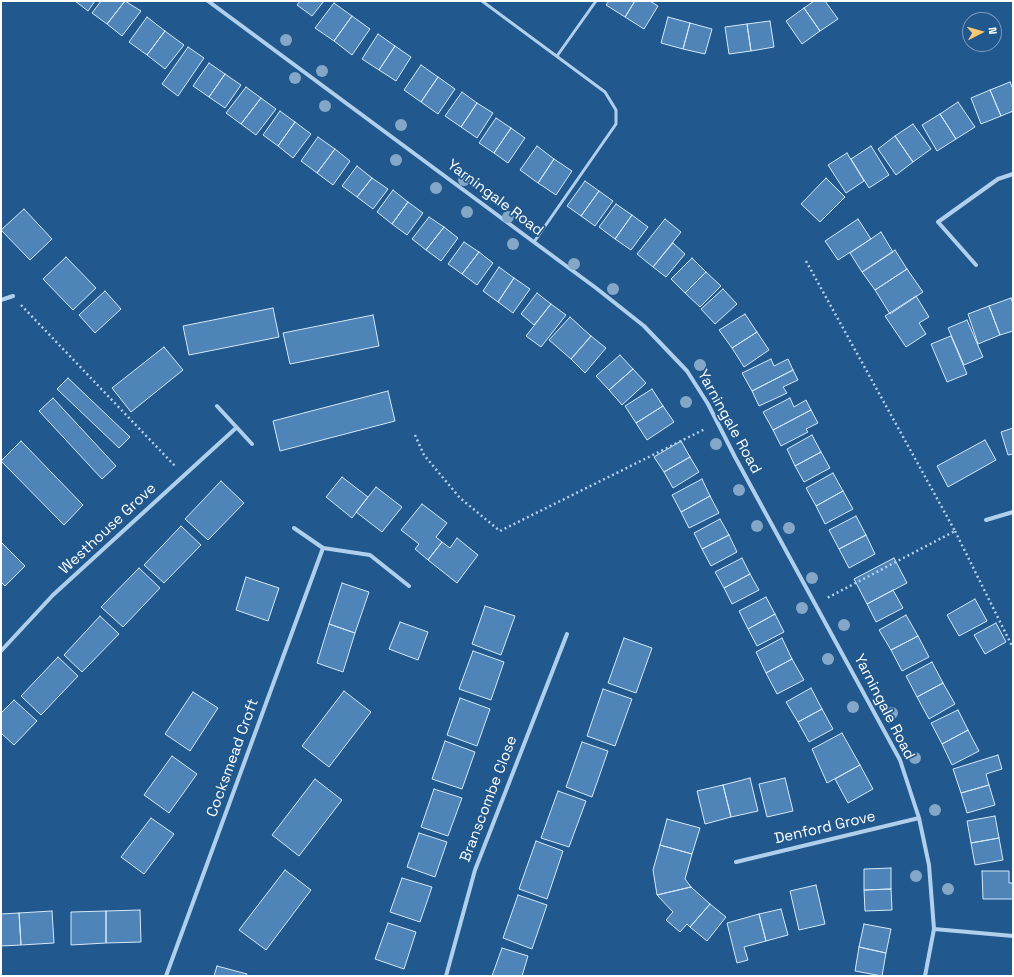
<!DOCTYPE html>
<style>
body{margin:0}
#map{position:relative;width:1014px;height:977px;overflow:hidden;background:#21588d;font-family:"Space Grotesk",sans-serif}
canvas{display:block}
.frame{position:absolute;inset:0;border:2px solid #fff;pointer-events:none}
.north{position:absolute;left:962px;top:12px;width:40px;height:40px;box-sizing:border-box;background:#21588d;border:1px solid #7a9bbb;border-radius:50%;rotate:84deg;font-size:11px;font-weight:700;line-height:16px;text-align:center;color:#fff}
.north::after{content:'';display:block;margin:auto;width:14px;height:18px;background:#f8c872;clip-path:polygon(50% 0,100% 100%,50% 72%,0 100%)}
</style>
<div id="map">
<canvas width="1014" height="977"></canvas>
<div class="frame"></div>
<div class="north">N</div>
</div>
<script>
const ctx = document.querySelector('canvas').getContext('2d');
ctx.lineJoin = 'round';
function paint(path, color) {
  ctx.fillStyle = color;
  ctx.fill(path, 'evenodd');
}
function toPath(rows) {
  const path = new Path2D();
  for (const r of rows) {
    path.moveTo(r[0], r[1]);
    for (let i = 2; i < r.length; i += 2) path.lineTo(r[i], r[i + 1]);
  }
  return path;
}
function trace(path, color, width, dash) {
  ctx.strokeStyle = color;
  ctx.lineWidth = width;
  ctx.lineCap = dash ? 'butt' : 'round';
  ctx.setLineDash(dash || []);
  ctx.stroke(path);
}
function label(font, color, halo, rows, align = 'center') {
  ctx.font = font + ' "Space Grotesk",sans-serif';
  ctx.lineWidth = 3.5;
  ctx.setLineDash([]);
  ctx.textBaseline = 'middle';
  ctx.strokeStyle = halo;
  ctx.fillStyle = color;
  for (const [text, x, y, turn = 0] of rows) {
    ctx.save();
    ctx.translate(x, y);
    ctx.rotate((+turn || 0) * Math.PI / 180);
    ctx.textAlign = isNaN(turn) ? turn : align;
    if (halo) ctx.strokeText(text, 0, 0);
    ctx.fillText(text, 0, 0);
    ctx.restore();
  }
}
const building = toPath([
 [75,1,95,1,88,11,75,1],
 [101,1,125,1,107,24,92,13,101,1],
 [125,1,141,11,122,36,107,24,125,1],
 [300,1,324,1,312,16,297,5,300,1],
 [609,1,635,1,625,17,606,5,609,1],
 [635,1,650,1,658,6,644,29,625,17,635,1],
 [814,1,825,1,838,19,820,31,804,8,814,1],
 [334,3,352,16,334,41,315,28,334,3],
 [804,8,820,31,802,44,786,21,804,8],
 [352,16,370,29,352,55,334,41,352,16],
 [147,17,165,31,147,55,129,42,147,17],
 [668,17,690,23,683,49,661,43,668,17],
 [770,21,774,47,751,51,747,24,770,21],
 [690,23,712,29,705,54,683,49,690,23],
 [747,24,751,51,729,54,725,27,747,24],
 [165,31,184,45,165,69,147,55,165,31],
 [378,34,395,46,379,70,362,59,378,34],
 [395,46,411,57,396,81,379,70,395,46],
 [188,47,204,58,178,96,162,84,188,47],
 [209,63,225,74,209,97,193,86,209,63],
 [421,65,438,77,421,102,404,90,421,65],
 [225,74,241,85,225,108,209,97,225,74],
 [438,77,455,89,438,114,421,102,438,77],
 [1010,82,1013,89,1013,111,1001,116,990,90,1010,82],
 [246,87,261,98,241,124,226,113,246,87],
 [990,90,1001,116,981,124,971,98,990,90],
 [462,92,477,103,461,127,445,116,462,92],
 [261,98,276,109,256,135,241,124,261,98],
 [958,102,975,127,956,139,940,114,958,102],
 [477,103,493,113,477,138,461,127,477,103],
 [280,111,295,122,278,146,263,135,280,111],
 [940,114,956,139,937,151,922,125,940,114],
 [496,118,511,128,494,153,479,143,496,118],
 [295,122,311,134,293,158,278,146,295,122],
 [913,124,931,149,913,162,895,136,913,124],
 [511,128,525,138,508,163,494,153,511,128],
 [895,136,913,162,896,175,878,149,895,136],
 [318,137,335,149,317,173,301,161,318,137],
 [537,146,554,159,538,183,520,170,537,146],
 [871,146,889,175,869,188,851,159,871,146],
 [335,149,350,161,333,185,317,173,335,149],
 [847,153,864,181,846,193,828,165,847,153],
 [554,159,572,171,556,195,538,183,554,159],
 [357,166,372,178,357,197,342,186,357,166],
 [372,178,388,189,373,209,357,197,372,178],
 [826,178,845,197,820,222,801,204,826,178],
 [585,181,599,191,581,216,567,206,585,181],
 [393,190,408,202,392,224,377,212,393,190],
 [599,191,613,201,595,226,581,216,599,191],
 [408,202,423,213,407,235,392,224,408,202],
 [616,204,632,215,615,239,599,227,616,204],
 [24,209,52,239,30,260,1,230,24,209],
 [632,215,648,227,631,250,615,239,632,215],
 [429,217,444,227,426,250,412,239,429,217],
 [665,219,681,232,653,267,637,254,665,219],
 [858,219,871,239,838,260,825,241,858,219],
 [444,227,458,238,441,261,426,250,444,227],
 [881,232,893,252,862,272,850,253,881,232],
 [464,242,479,252,462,274,448,264,464,242],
 [673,243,685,254,666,277,653,267,673,243],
 [895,250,907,269,875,290,862,272,895,250],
 [479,252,493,263,477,285,462,274,479,252],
 [66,257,96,288,73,310,43,279,66,257],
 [692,258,706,272,685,293,671,279,692,258],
 [499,267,514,278,498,302,483,291,499,267],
 [907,269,923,292,890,314,875,290,907,269],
 [706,272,721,286,700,307,685,293,706,272],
 [514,278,530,289,513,313,498,302,514,278],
 [723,289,737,304,715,324,701,309,723,289],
 [105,291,121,309,95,333,79,315,105,291],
 [537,293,551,304,534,325,521,314,537,293],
 [916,296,929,317,919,323,926,334,906,347,885,316,916,296],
 [1011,298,1013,304,1013,331,1000,335,989,306,1011,298],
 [551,304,566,315,541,347,526,336,551,304],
 [989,306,1000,335,978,344,968,314,989,306],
 [273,308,279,337,189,355,183,326,273,308],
 [745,314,757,332,732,348,719,330,745,314],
 [373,315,379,346,290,364,283,333,373,315],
 [570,317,591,336,571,359,549,340,570,317],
 [967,320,983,357,964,365,948,328,967,320],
 [757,332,769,350,744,367,732,348,757,332],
 [591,336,606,348,585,373,571,359,591,336],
 [951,336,967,374,947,382,931,344,951,336],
 [164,347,183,370,131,412,112,388,164,347],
 [620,355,633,369,609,390,596,376,620,355],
 [771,359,774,366,788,359,793,370,752,391,742,373,771,359],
 [633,369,646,383,622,405,609,390,633,369],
 [793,370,798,380,783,387,787,393,759,406,752,391,793,370],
 [68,378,130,437,119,448,57,389,68,378],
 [652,389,663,406,636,423,625,406,652,389],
 [388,391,395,421,280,451,273,421,388,391],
 [53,398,116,466,102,479,39,411,53,398],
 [790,398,794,407,806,400,811,410,773,430,763,412,790,398],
 [663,406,674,422,647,440,636,423,663,406],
 [811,410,818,423,806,429,808,432,781,446,773,430,811,410],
 [1013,428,1013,454,1008,455,1001,432,1013,428],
 [812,435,821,452,795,466,787,449,812,435],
 [985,440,996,460,948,487,937,466,985,440],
 [21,441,83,505,64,525,1,461,21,441],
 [681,441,690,457,664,472,654,457,681,441],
 [821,452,830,468,804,482,795,466,821,452],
 [690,457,699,472,673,488,664,472,690,457],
 [833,473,843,491,816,506,806,488,833,473],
 [342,477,368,497,352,518,326,497,342,477],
 [702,479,710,496,681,512,672,495,702,479],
 [221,481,244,503,208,540,185,519,221,481],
 [376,487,402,507,382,532,356,512,376,487],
 [843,491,853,509,825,524,816,506,843,491],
 [710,496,719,513,689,528,681,512,710,496],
 [422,504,447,523,436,537,442,542,428,560,415,549,419,544,401,530,422,504],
 [856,516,866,535,839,549,829,530,856,516],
 [720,519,729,535,702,549,694,533,720,519],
 [181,526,201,545,164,583,144,565,181,526],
 [729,535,737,552,711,566,702,549,729,535],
 [866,535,875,554,849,568,839,549,866,535],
 [457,538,478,555,457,583,428,560,442,542,450,548,457,538],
 [1,542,25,566,5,586,1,582,1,542],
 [742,558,750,574,724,588,715,572,742,558],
 [894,558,907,583,867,604,854,579,894,558],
 [139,568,160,588,123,627,101,607,139,568],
 [750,574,759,590,732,604,724,588,750,574],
 [246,577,279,588,268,621,236,610,246,577],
 [342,583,369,592,355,633,329,624,342,583],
 [893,590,903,608,876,622,867,604,893,590],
 [766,597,775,614,748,629,739,611,766,597],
 [975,599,987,621,959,636,947,615,975,599],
 [485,606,515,616,501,655,472,644,485,606],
 [775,614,784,632,757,646,748,629,775,614],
 [906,615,918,636,891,650,879,630,906,615],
 [100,616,119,634,82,672,64,655,100,616],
 [400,622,428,632,418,660,389,649,400,622],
 [996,623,1006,642,985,654,974,635,996,623],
 [329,624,355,633,343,672,317,663,329,624],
 [918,636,929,657,902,671,891,650,918,636],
 [624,638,652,648,636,693,608,683,624,638],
 [782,638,792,659,766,673,756,652,782,638],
 [473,651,504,662,491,700,459,689,473,651],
 [58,657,78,676,41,715,21,696,58,657],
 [792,659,804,680,777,694,766,673,792,659],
 [932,662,943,683,917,697,906,676,932,662],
 [943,683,955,704,929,719,917,697,943,683],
 [811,688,822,709,798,722,786,702,811,688],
 [603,689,632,699,615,746,587,736,603,689],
 [344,691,371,712,329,767,302,746,344,691],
 [193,692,218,708,190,751,165,734,193,692],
 [460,698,490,709,477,746,447,735,460,698],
 [14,700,37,721,14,745,1,733,1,713,14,700],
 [822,709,833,729,809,742,798,722,822,709],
 [958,710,968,730,942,744,931,723,958,710],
 [968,730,979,751,952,765,942,744,968,730],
 [842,733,860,765,827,783,812,749,842,733],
 [445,741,475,752,462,789,432,779,445,741],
 [582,742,608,751,592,797,566,787,582,742],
 [998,755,1002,769,986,774,989,785,961,793,953,769,998,755],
 [172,756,197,774,169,813,144,795,172,756],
 [860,765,873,789,848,803,835,779,860,765],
 [750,778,758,811,731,817,723,785,750,778],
 [785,778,793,811,767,817,759,784,785,778],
 [315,779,342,800,299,856,272,835,315,779],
 [723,785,731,817,705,824,697,791,723,785],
 [989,785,995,805,967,813,961,793,989,785],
 [434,789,462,798,448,836,421,827,434,789],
 [558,791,586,801,569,847,541,838,558,791],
 [995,816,999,838,971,843,967,821,995,816],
 [151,818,174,834,144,874,121,857,151,818],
 [667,819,700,828,692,854,660,845,667,819],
 [419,833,447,842,435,877,407,867,419,833],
 [999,838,1003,860,975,865,971,843,999,838],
 [536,841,563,851,547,899,519,889,536,841],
 [660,845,692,854,685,879,691,887,657,895,653,870,660,845],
 [891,868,891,889,864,890,864,869,891,868],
 [285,870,311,890,266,950,239,930,285,870],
 [982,871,1009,871,1009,883,1013,883,1013,899,983,899,982,871],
 [402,878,432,887,420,922,390,912,402,878],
 [816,885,825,924,799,930,790,891,816,885],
 [691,887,710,904,690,927,687,924,680,932,666,920,673,912,657,895,691,887],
 [891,889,892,910,865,911,864,890,891,889],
 [518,895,547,905,532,949,503,938,518,895],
 [710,904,726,917,707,941,690,927,710,904],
 [781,909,788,935,766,941,759,914,781,909],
 [140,910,141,942,106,943,106,911,140,910],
 [52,911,54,943,21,945,19,913,52,911],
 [106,911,106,943,71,945,71,912,106,911],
 [19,913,21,945,1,946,1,914,19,913],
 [759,914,766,941,744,947,748,960,737,963,727,923,759,914],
 [388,923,416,932,404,969,375,959,388,923],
 [864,924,891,929,886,953,859,947,864,924],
 [859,947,886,953,882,976,855,971,859,947],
 [502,948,528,956,522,976,492,976,502,948],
 [217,966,247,974,246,976,214,976,217,966]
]);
paint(building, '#4e84b7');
trace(building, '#d5e8f9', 1);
trace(toPath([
 [806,261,955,531,827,598],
 [21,305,175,466],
 [415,435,424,455,460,498,500,531,705,429],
 [955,531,1013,648]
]), '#b0cfec', 2.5, [2, 3]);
trace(toPath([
 [482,1,605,92,616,110,616,124,534,242],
 [557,56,596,1]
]), '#b0cfec', 3);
trace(toPath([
 [208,1,596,288,644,326,687,371,708,404,735,457,900,760,919,818,929,865,934,929,925,976],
 [976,265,938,222,998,179,1013,174],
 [1,300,13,296],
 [217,406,252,444],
 [986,520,1013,512],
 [294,528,323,548,370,555,409,586],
 [1,651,53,595,236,428],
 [736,862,919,818],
 [934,929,1013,936],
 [166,976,323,548],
 [446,976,475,870,567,634]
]), '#b0cfec', 4);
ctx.fillStyle = '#84a7c8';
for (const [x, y] of [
 [286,40],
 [322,71],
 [295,78],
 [325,106],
 [401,125],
 [396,160],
 [464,180],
 [436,188],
 [467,212],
 [508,217],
 [513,244],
 [574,264],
 [613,289],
 [700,365],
 [686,402],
 [716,444],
 [739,490],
 [757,526],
 [789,528],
 [812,578],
 [802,608],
 [844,625],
 [828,659],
 [853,707],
 [892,713],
 [915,758],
 [935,810],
 [916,876],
 [948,889]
]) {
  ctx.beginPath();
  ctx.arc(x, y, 6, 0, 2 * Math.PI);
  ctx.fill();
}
label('15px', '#fff', '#21588d', [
 ["Yarningale Road",495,198,37],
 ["Yarningale Road",729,422,61],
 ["Westhouse Grove",108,529,-43],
 ["Yarningale Road",884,707,63],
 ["Cocksmead Croft",233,758,-70],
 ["Branscombe Close",489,799,-69],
 ["Denford Grove",825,828,-13]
]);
</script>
